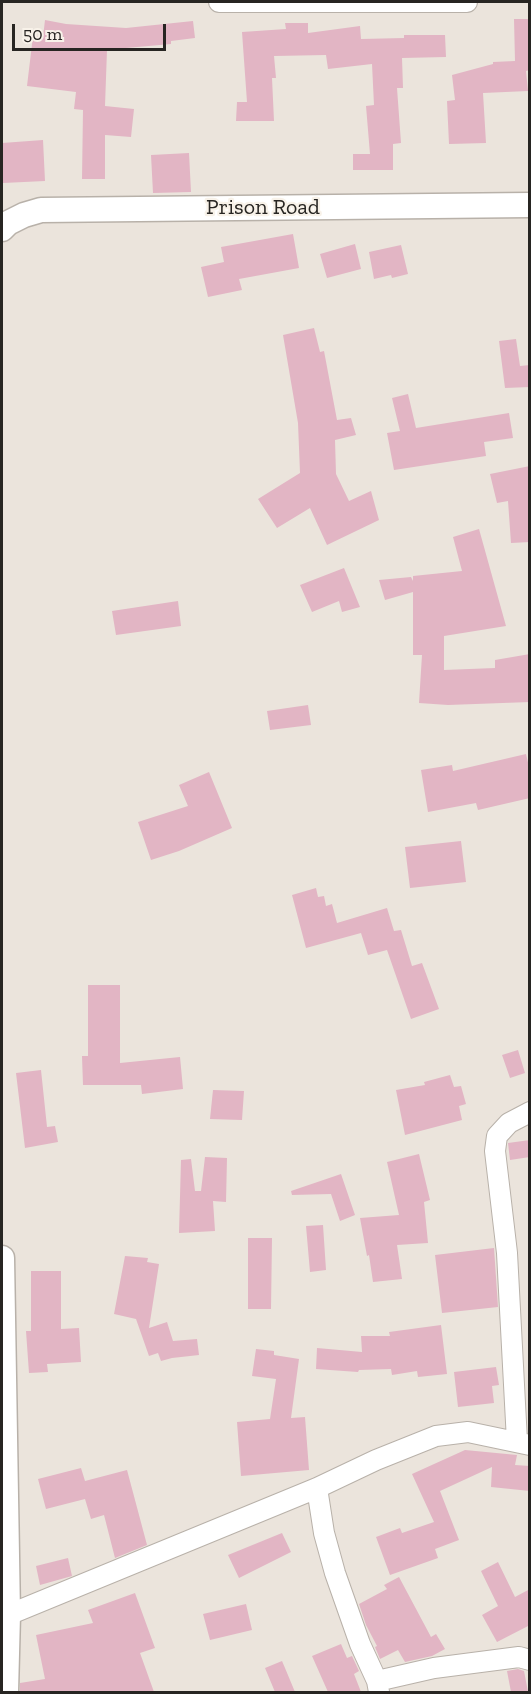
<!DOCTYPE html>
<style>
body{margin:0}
#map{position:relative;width:531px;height:1694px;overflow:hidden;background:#ebe4dc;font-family:"Zilla Slab",serif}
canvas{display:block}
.frame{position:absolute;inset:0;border:3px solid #272522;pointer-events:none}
.scale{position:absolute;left:12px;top:24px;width:154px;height:27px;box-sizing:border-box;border:3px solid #272522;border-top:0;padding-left:8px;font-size:18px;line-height:21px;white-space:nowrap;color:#272522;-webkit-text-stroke:4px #f8f2e9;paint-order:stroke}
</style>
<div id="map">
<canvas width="531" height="1694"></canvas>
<div class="frame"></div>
<div class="scale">50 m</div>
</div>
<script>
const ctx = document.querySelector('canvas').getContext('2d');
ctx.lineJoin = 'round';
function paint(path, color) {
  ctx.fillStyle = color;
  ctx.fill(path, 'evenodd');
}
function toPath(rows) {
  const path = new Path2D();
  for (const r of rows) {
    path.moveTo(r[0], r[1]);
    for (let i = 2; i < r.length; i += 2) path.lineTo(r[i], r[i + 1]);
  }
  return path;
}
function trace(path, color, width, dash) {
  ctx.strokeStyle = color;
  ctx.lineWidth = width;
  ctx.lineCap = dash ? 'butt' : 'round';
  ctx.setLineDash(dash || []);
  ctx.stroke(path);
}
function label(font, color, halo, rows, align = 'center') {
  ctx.font = font + ' "Zilla Slab",serif';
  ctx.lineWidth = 4.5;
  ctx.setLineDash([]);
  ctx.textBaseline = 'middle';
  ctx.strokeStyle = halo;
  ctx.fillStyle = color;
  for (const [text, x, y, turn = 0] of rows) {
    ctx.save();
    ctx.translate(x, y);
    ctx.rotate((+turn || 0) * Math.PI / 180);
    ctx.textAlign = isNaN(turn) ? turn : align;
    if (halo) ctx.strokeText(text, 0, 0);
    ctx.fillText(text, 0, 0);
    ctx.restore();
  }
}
paint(toPath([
 [514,19,530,19,530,70,526,71,528,91,483,93,486,143,449,144,447,101,455,100,452,75,493,64,493,62,515,61],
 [45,20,66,24,126,28,193,21,195,38,171,41,171,44,126,48,125,50,107,50,105,106,134,109,131,137,105,135,105,179,82,179,83,110,74,109,76,92,27,86,33,36,43,37],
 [285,23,308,23,308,33,360,26,361,39,404,38,404,35,445,35,446,57,402,58,403,88,397,88,401,143,393,144,393,170,353,170,353,154,370,154,366,106,374,105,372,64,328,69,326,55,274,56,276,78,272,78,274,121,236,121,237,102,247,102,242,32,286,29],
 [43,140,45,181,3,183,2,143],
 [189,153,191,192,153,193,151,155],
 [293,234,299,268,239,279,242,290,208,297,201,267,224,262,221,247],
 [355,244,361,269,327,278,320,254],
 [401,245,408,274,392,278,391,275,374,279,369,252],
 [314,328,320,352,324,351,337,420,351,418,356,435,335,440,336,474,349,501,371,491,379,520,327,545,310,508,277,528,258,499,300,473,298,423,283,335],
 [516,339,520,366,530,365,530,387,505,388,499,341],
 [408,394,416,428,509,413,513,438,484,442,486,456,394,470,387,433,400,431,392,398],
 [530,466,530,542,511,543,508,501,497,503,490,474],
 [479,529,506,626,444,636,444,670,495,668,495,660,530,654,530,702,448,705,419,703,422,655,413,655,413,592,385,600,379,580,411,577,413,581,413,576,462,571,453,537],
 [344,568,360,607,342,612,339,601,312,612,300,585],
 [178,601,181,626,116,635,112,611],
 [308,705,311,725,270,730,267,711],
 [526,754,530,771,530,798,478,810,476,803,428,812,421,770,452,765,453,771],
 [209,772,232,828,179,851,151,860,138,822,188,806,179,785],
 [461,841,466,882,410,888,405,847],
 [316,888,318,897,324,896,326,906,332,904,337,923,387,908,394,931,401,930,412,966,422,963,439,1009,411,1019,387,950,368,955,361,933,306,948,292,895],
 [88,985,120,985,120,1063,180,1057,183,1089,142,1094,141,1085,83,1085,82,1056,88,1056],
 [518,1050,525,1073,510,1078,502,1055],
 [41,1070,47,1127,55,1126,58,1142,25,1148,16,1073],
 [450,1075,454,1087,461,1086,466,1104,459,1106,462,1120,405,1135,396,1090,425,1085,424,1082],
 [213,1090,244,1091,242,1120,210,1119],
 [530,1140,530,1157,510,1160,508,1143],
 [419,1154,430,1200,424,1202,428,1243,397,1245,402,1279,373,1282,369,1255,367,1256,360,1218,399,1215,387,1162],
 [205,1157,227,1158,226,1202,213,1201,215,1231,179,1233,181,1160,191,1159,195,1191,201,1191],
 [341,1174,355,1215,340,1221,331,1194,292,1195,291,1191],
 [323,1225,326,1270,310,1272,306,1226],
 [248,1238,272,1238,271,1309,248,1309],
 [494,1248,498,1307,442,1313,435,1255],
 [125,1256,148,1258,147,1262,159,1264,149,1328,167,1322,173,1341,197,1339,199,1355,172,1358,161,1361,158,1353,149,1356,136,1319,114,1314],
 [31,1271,61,1271,61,1329,79,1328,81,1362,47,1364,48,1372,29,1373,26,1331,31,1331],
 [441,1325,447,1374,418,1377,417,1371,392,1375,391,1369,359,1370,358,1372,316,1369,317,1348,362,1352,361,1336,390,1336,389,1332],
 [256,1349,274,1351,274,1355,299,1359,291,1418,305,1417,309,1470,241,1476,237,1422,270,1419,276,1379,252,1376],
 [496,1367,499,1385,492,1386,494,1403,458,1407,454,1372],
 [465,1450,517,1455,515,1465,530,1466,530,1491,491,1487,492,1467,440,1491,459,1540,435,1549,438,1558,390,1575,376,1537,400,1528,402,1533,434,1522,412,1474],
 [81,1468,85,1481,127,1470,147,1545,115,1558,104,1515,91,1519,85,1499,46,1509,38,1479],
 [282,1533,291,1552,239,1578,228,1555],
 [68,1558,72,1576,40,1585,36,1566],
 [498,1562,515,1597,530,1589,530,1625,497,1642,482,1615,498,1606,481,1571],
 [399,1577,431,1637,436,1634,445,1649,432,1656,405,1662,398,1650,380,1659,375,1647,377,1646,366,1625,359,1604,387,1589,384,1585],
 [135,1593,155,1648,140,1653,154,1692,20,1692,20,1683,45,1679,36,1635,93,1623,88,1610],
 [246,1604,252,1630,210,1640,203,1614],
 [341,1644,347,1658,352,1656,359,1671,354,1674,361,1692,328,1692,312,1656],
 [282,1661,285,1668,295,1692,275,1692,265,1668],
 [518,1669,524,1671,528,1692,511,1692,507,1671]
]), '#e2b5c4');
const minor = toPath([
 [219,2,467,2],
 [517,1441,507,1253,495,1151,497,1136,509,1123,530,1112],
 [317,1488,324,1533,335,1573,360,1644,377,1681,379,1692],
 [8,1615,317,1488,376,1460,436,1436,468,1432,530,1445],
 [377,1681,434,1668,519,1657,530,1660]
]);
const tertiary = toPath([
 [2,229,8,223,24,215,41,210,530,205],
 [2,1258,8,1615,6,1692]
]);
trace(minor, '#b8b1a9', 22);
trace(tertiary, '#b8b1a9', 27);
trace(minor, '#fff', 20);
trace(tertiary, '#fff', 24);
label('22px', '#272522', '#f8f2e9', [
 ["Prison Road",263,208]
]);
</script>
